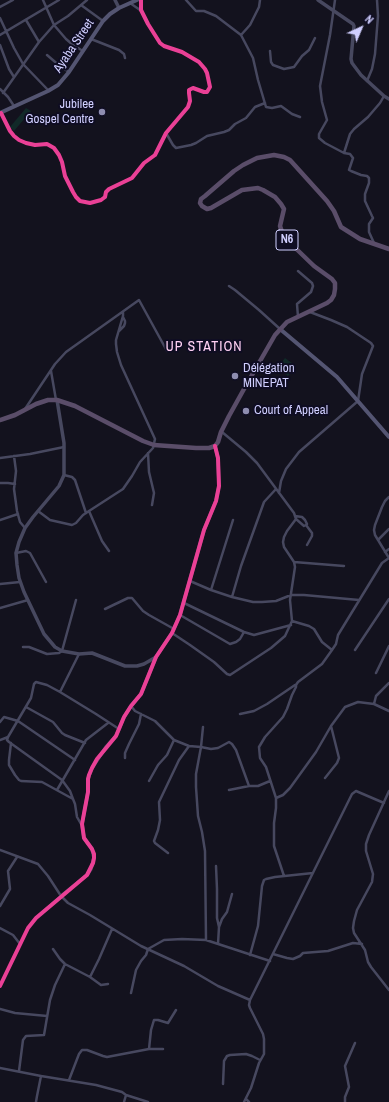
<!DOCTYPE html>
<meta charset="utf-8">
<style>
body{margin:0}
#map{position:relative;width:389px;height:1102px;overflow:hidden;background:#13121e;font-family:"Archivo Narrow",sans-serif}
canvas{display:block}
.north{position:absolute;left:341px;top:8px;width:40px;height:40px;-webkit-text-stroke:3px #0f0d23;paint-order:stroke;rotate:44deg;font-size:11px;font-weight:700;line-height:16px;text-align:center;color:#d0cfff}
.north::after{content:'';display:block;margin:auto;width:14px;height:18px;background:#d0cfff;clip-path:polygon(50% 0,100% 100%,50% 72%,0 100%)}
</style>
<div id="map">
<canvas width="389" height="1102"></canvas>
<div class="north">N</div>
</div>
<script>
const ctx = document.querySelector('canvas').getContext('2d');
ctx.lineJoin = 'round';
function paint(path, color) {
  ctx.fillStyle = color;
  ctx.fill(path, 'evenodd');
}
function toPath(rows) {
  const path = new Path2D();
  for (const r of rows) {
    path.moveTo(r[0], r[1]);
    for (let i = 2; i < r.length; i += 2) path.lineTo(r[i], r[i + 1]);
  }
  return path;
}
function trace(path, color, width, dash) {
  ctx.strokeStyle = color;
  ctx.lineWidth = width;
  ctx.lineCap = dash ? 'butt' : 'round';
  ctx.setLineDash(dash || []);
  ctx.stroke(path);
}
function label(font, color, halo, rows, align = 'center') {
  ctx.font = font + ' "Archivo Narrow",sans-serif';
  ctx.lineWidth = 4;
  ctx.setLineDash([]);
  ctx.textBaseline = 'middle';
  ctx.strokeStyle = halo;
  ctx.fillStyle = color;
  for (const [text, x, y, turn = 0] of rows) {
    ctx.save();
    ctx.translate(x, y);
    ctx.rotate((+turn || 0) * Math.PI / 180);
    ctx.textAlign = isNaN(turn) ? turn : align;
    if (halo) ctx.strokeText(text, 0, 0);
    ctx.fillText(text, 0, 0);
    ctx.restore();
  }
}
paint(toPath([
 [26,108,31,111,14,131,10,127],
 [285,358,296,366,288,376,277,368]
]), '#112928');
trace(toPath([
 [43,0,54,25,66,39,73,45,83,51],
 [186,0,196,11,204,11,216,16,241,35,253,58,258,80,266,107,272,108,281,106,292,114,300,117],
 [335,0,330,35,320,86,322,102,327,120,319,134,319,138,325,143,344,153,350,134,354,129,368,117,380,103,384,96],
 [130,3,140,10],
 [81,5,103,21],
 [0,7,13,0],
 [0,18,14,48,23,64,48,90],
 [26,20,39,42],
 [0,35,59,0],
 [241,35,250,25,259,7,260,0],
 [91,39,119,50,124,54,125,58],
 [0,45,9,69,14,77],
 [270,51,271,62,273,65,284,69,294,67,302,56,309,50,315,38],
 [47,55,61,67,69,72],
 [367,81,372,69,375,54,378,16,377,0],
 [0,89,8,97,14,106],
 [3,93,39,42,54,25,68,16,87,0],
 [1,113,10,131,14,136,19,140,26,143,35,145,47,144,54,148,59,155,62,162,65,176,73,192,76,197,80,201,90,203,101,200,105,197,106,192,109,189,132,178,144,163,155,155,166,133,188,107,190,101,189,93,189,90,193,88,204,92,207,92,210,87,207,73,205,69,199,62,182,52,164,46,160,43,148,24,141,10,141,0],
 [166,133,173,145,176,148,191,145,196,143,207,136,224,132,229,130,235,124,246,118,255,107,265,103],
 [344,153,350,154,353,158,349,170,351,171,361,175,367,176,369,178,369,183,365,194,365,201,372,216,373,218,369,224,369,232,374,243],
 [298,271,312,283,313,286,311,292,297,304,298,317],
 [229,286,235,290,259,310,280,329],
 [119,331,124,326,125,323,125,321,123,317],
 [51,371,56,400],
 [25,409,55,364,66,352,139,300,167,351],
 [222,432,246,452,257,463,294,513,296,519,304,526,306,525,307,524,305,520,302,517,295,516],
 [148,453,149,472,154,493,152,505],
 [14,456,16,471,14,489,17,511,20,522,25,528],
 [0,458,30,454,64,447],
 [64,475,72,477,75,480,86,513],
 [0,483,8,483,15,484],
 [279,493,281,481,286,469,299,452,358,401,362,374,373,346,371,343,347,327,331,320,310,312],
 [38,511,50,520,72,525,76,523,83,515,89,511],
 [0,520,18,514],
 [306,525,312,533,312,536,307,545],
 [378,540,389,529],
 [109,551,102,541,89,511,123,489,132,476,140,462,153,448,155,439,121,365,117,352,116,344,116,340,123,316,123,312],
 [385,552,389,549],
 [16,553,26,551,30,553,46,582],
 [294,562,344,566],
 [190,581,211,590,232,597,253,602,262,602,276,601,291,595,304,595,359,600],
 [0,584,20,582],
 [211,590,233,520],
 [232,597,241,566,264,502,276,489],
 [184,603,244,632,254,635,291,625],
 [0,608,28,600],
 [105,609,128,598,132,598,143,611,149,615,174,629],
 [180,615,230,644,236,642,240,639,244,632],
 [292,621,309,626,314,629,322,642,332,650],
 [172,633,190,645,214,662,227,674,230,675,271,648,285,636,292,621,290,600,295,567,294,562,284,547,283,542,284,537,287,531,296,519],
 [23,647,29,647,47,654,59,653,62,651,76,600],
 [355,650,389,599],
 [376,673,389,646],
 [60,692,79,654],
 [374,704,376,696,389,683],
 [131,706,135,711,155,721,174,740,189,746,201,747,196,774,196,787,198,816,202,832,205,851,206,940],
 [26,707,53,722,62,733,65,735,85,743],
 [240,714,254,711,267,704,295,685],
 [0,722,4,717,18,721,75,760],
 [203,727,201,747,211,749,218,748,229,742,232,744,236,750,249,786,258,786,270,781],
 [0,740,8,737],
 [11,743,9,760,9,765,15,775,19,780,21,781,42,782,73,799],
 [125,758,125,753,129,744,139,724,141,714],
 [325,778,337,763,339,758,331,726],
 [149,781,158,765,167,755,174,740],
 [57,790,86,740,108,723],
 [229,790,249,786],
 [389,791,369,835,366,844,366,851,373,874,372,882,357,910,354,921,353,928,354,933,365,950,368,962,371,967,389,990],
 [276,798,283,795,290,788,316,752,331,726,345,707,358,702,374,704,389,711],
 [81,824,77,817,75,804,73,799,70,791,62,780,9,742,7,740,8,737,31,698,34,684,36,682,47,685,60,692,96,714,119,729],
 [0,850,38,864,48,876,61,896,68,903,90,915,141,946,184,966,218,986,250,1000],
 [168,853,155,843,154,841,158,830,160,820,159,802,179,760,189,746],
 [216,866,217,889,217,918,219,927],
 [284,876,274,846,274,823,276,808,276,798,266,767,260,758,259,747,265,737,283,717,287,709,292,695,296,687,296,685,298,682,322,664,332,650,336,644,338,635,382,563,389,558,375,535,374,530,375,525,382,507,385,501,389,497],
 [0,906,10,889,8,871,17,857],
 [0,928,13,935,20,944],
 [218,944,219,927,222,919,227,912,232,894],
 [53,949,60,959,65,964,90,977,101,985,108,984],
 [273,954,287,958,293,959,300,956,303,953,328,951,353,943,362,944],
 [250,955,258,926,262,886,264,880,266,879,275,877,313,873],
 [90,977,99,959,112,929],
 [0,986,28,928,36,918,61,896],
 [131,993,136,970,141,961,146,955,148,949,164,940,182,939,206,940,270,961],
 [0,1009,15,1013,47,1016],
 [149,1049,151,1030,154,1020,158,1020,168,1023,176,1010],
 [0,1068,41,1076,96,1085,122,1092,126,1095,148,1102],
 [19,1071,23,1040,26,1036,44,1035,50,1000,55,985,65,964],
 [69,1080,79,1054,82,1050,87,1050,103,1056,107,1057,149,1049,163,1049],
 [223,1084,224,1061,227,1056,230,1055,246,1054,252,1056,260,1060],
 [246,1099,249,1102],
 [36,1102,37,1096,41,1076],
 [124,1102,126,1095],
 [244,1102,251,1088,259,1063,264,1054,264,1039,263,1034,250,1008,249,1005,250,1000,352,794,356,791,384,803],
 [345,1102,345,1097,349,1087,345,1066,355,1043]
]), '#47485f', 2.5);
trace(toPath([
 [115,0,119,8],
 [318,0,353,24,354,26,351,59,352,63,361,75,384,96,389,99],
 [57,400,64,443,64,475,59,486,33,517,25,528,19,542,16,553,17,565,19,578,24,592,44,634,55,647,62,651,79,654,92,653,125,666,137,666,144,664,156,657],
 [61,896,87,875,91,869,94,858,92,849,84,838,82,824,88,792,88,779,92,768,106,747,116,736,124,717,131,706,141,694,156,657,172,633,180,615,204,530,216,501,219,486,218,458,215,446]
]), '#47485f', 3.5);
trace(toPath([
 [0,113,48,91,58,85,69,72,103,21,110,14,119,8,137,0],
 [280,329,337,377,389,437]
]), '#545572', 4);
trace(toPath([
 [0,420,15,415,36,404,48,400,57,400,75,406,143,441,154,445,196,448,209,448,215,446,218,442,221,432,229,416,244,389,275,335,287,322,327,303,331,300,334,295,335,289,335,283,332,279,314,266,285,238,282,232,280,226,284,209,281,204,275,197,263,190,258,188,242,190,211,208,207,209,202,206,200,203,201,199,205,196,234,171,243,165,257,158,274,155,284,157,290,160,327,201,334,211,341,227,360,239,389,249]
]), '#5a4d69', 4.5);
trace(toPath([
 [1,113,10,131,14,136,19,140,26,143,35,145,47,144,54,148,59,155,62,162,65,176,73,192,76,197,80,201,90,203,101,200,105,197,106,192,109,189,132,178,144,163,155,155,166,133,188,107,190,101,189,93,189,90,193,88,204,92,207,92,210,87,207,73,205,69,199,62,182,52,164,46,160,43,148,24,141,10,141,0],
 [0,986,28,928,36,918,87,875,93,863,94,858,94,854,92,849,84,838,82,824,88,792,88,779,89,775,92,768,97,759,116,736,124,717,131,706,141,694,156,657,172,633,180,615,204,530,216,501,219,486,218,458,215,446]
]), '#ea4096', 4);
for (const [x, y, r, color] of [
 [102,112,4,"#8e8db0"],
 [235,376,4,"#8e8db0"],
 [246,411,4,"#8e8db0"]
]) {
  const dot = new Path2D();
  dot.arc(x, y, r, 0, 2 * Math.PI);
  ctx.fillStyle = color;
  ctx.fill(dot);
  trace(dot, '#0f0d23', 1.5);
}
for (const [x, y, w] of [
 [287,240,22]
]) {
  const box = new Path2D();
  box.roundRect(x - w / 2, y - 10, w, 20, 3);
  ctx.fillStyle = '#0f0d23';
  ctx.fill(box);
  trace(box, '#d0cfff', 1);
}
label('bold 12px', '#d0cfff', null, [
 ["N6",287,240]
]);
label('13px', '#d0cfff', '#0f0d23', [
 ["Ayaba Street",74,46,-56]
]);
label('13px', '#d0cfff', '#0f0d23', [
 ["Jubilee",94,105,"right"],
 ["Gospel Centre",94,120,"right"],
 ["Délégation",243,369],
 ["MINEPAT",243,384],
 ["Court of Appeal",254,411]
], 'left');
ctx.letterSpacing = '1px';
label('14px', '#ffd1f3', '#0f0d23', [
 ["UP STATION",204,347]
]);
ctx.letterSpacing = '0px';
</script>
